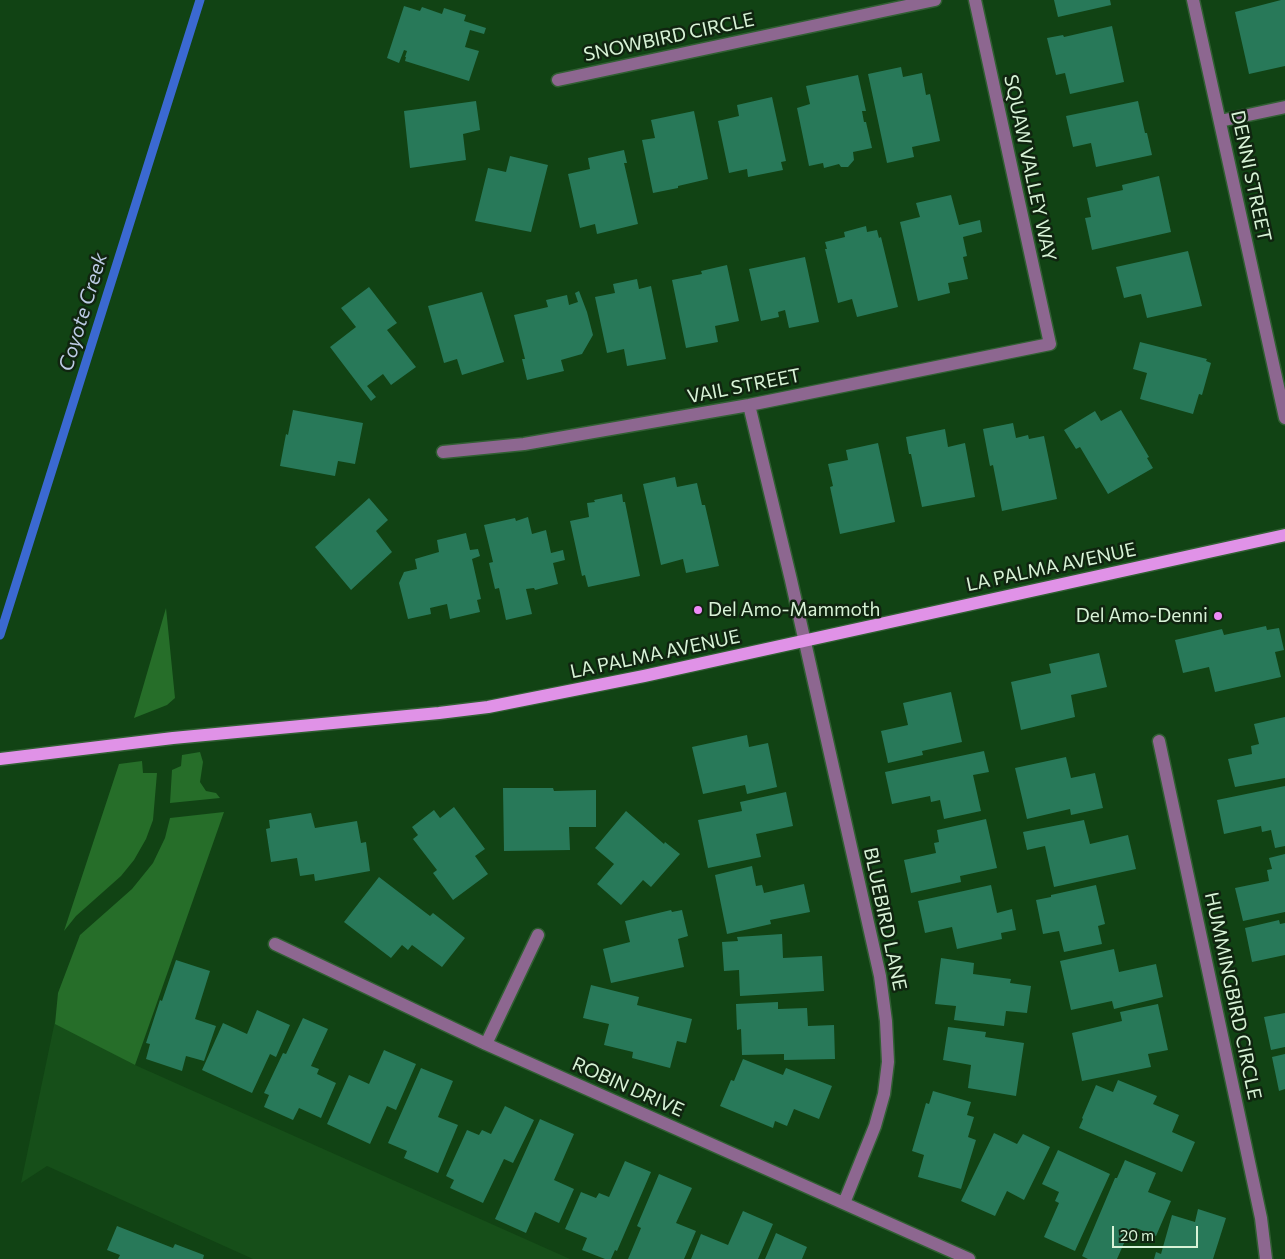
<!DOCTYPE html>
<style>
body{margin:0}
#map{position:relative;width:1285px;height:1259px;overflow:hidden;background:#114314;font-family:Commissioner,sans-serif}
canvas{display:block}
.scale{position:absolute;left:1112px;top:1226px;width:86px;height:22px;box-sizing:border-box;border:2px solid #d8f3d7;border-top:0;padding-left:6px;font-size:15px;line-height:18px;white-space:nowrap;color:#d8f3d7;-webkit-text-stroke:4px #102510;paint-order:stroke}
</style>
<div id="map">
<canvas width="1285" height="1259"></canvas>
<div class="scale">20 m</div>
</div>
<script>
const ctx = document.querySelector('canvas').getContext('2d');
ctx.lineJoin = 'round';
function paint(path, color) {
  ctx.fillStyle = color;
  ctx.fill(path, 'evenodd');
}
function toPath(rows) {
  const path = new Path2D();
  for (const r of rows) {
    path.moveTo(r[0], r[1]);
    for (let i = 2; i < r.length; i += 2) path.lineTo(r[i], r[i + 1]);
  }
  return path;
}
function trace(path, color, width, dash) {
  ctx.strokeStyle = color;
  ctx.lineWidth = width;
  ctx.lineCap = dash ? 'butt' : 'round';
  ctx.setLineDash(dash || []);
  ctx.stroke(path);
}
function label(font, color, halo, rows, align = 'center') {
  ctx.font = font + ' Commissioner,sans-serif';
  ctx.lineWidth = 5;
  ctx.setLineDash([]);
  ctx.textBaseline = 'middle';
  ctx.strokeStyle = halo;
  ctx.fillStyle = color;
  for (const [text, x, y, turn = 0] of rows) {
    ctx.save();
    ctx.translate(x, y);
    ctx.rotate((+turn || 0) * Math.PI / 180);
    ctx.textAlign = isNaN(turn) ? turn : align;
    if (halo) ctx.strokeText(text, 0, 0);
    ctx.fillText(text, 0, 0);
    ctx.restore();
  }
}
paint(toPath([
 [55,1021,135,1065,570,1259,253,1259,47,1166,21,1183]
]), '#164f19');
paint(toPath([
 [166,608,175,698,167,705,134,718],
 [200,752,203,762,200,782,206,791,216,793,220,798,170,803,172,770,181,766,182,755],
 [142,761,143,773,157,773,153,820,146,839,134,860,121,876,76,916,64,931,119,764],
 [224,812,135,1065,55,1024,58,993,80,935,132,889,153,863,165,838,170,818]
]), '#266e29');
trace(toPath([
 [0,635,200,0]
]), '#3b69d1', 9);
paint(toPath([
 [1054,0,1110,0,1111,5,1058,17],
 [1281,0,1285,0,1285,66,1249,74,1235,12],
 [404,6,420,11,422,7,442,14,444,8,466,15,464,21,486,28,484,34,470,30,465,47,479,51,469,81,405,61,406,57,405,57,407,51,404,50,399,63,387,58],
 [1112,26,1124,82,1070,94,1065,73,1056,75,1047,38,1063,35,1064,37],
 [901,67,903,77,922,73,926,95,930,94,940,141,912,147,914,157,887,163,868,74],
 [858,75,866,111,862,111,864,122,866,122,872,148,853,152,854,160,848,167,841,167,839,164,824,168,823,163,809,166,797,108,810,104,806,86],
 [772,97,786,161,781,162,783,170,748,177,747,169,729,173,718,121,739,116,737,105],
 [476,101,480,130,463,134,466,160,410,168,404,111],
 [1138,101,1145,133,1147,133,1152,155,1096,167,1091,143,1073,147,1066,116],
 [694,111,708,179,678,186,678,188,653,193,642,140,655,138,651,120],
 [624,150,627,163,624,163,638,224,597,234,595,224,580,228,568,174,590,169,588,158],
 [510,156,548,165,531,232,475,221,488,168,506,172],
 [1159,176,1171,232,1092,250,1085,218,1091,217,1087,198,1123,190,1122,185],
 [951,195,959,225,980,220,982,232,963,237,967,256,963,257,968,279,948,283,950,293,918,301,900,222,920,217,916,203],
 [866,226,867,232,877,230,879,238,881,237,898,307,857,317,852,299,838,303,825,249,827,249,825,242,845,237,844,232],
 [1188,251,1202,306,1147,318,1141,294,1124,298,1116,267],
 [805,257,819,322,789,328,785,310,778,312,779,317,761,321,749,269],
 [727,265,739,321,715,326,718,342,686,348,672,280,702,274,701,271],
 [637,279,639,289,651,286,666,359,627,366,624,349,607,353,595,297,615,293,613,284],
 [369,287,397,323,387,330,416,367,391,385,383,374,367,386,376,397,371,401,330,347,356,327,341,308],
 [579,291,587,312,593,335,582,354,561,360,564,371,527,380,522,359,525,359,514,315,548,307,546,300,567,295,569,305,578,302,575,293],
 [482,292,504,362,462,375,457,359,444,363,428,306],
 [1140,342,1207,359,1206,361,1211,363,1202,395,1199,394,1193,414,1140,399,1147,373,1133,369],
 [293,410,363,423,355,464,338,461,335,476,280,466,286,434,288,435],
 [1121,410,1149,457,1147,458,1153,468,1108,494,1080,447,1076,449,1064,430,1095,411,1101,421],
 [1013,423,1016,438,1028,435,1029,439,1044,436,1057,499,1002,511,993,465,990,466,983,429],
 [945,429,948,447,965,443,975,497,922,507,911,454,909,454,906,437],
 [878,443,895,522,840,534,830,487,833,486,828,464,848,460,846,450],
 [675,477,677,487,697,483,702,505,705,505,719,566,686,573,683,559,661,565,643,484],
 [622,494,623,502,625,502,640,576,588,587,585,575,582,576,570,521,589,517,587,503,595,502,594,500],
 [369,498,388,520,376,531,392,552,351,590,315,547],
 [528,517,532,534,546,530,551,553,563,550,565,560,553,563,558,584,535,590,534,588,526,589,532,614,506,620,499,588,495,589,489,563,493,562,484,525,515,518,516,521],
 [466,533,470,550,478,549,480,556,472,559,481,599,477,600,480,612,450,619,447,604,430,608,431,614,408,619,399,583,404,572,417,569,415,559,439,552,437,540],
 [1266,626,1267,630,1279,628,1284,650,1275,652,1281,677,1215,692,1209,667,1183,673,1175,640,1222,629,1224,635],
 [1099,653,1107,687,1071,695,1075,717,1021,730,1011,682,1051,673,1049,664],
 [951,692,962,742,922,751,923,755,888,763,881,731,908,725,903,703],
 [1285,717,1285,778,1235,787,1228,759,1252,754,1251,746,1259,744,1254,724],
 [747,735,749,747,768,743,777,787,747,794,745,785,703,794,692,747],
 [984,751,989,772,973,775,981,811,944,819,940,800,931,802,930,796,892,804,885,772],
 [1066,757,1071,778,1095,773,1103,808,1071,815,1070,809,1027,819,1015,768],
 [1285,786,1285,846,1275,848,1271,830,1262,832,1261,826,1224,834,1217,800],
 [503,788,553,788,554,791,596,790,596,827,569,827,570,850,504,851],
 [786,792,793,826,756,834,761,857,708,868,698,820,742,811,740,802],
 [454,807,485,849,475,856,488,874,453,900,433,873,437,870,413,839,418,835,412,827,434,810,440,818],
 [626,811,664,844,665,842,680,854,651,887,643,880,621,905,597,884,614,864,595,848],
 [311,813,315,828,357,821,361,843,366,842,370,871,315,881,314,874,300,876,297,858,271,862,266,829,270,828,269,820],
 [986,819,997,868,960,876,961,882,911,893,904,860,936,853,934,843,939,842,937,830],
 [1084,820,1090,844,1128,835,1136,869,1054,887,1045,846,1027,850,1023,832],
 [1285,854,1285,912,1243,921,1235,888,1269,881,1267,870,1272,869,1269,858],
 [752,866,756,886,762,885,764,893,804,884,810,912,770,920,771,924,727,934,715,875],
 [379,877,430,916,433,913,465,938,442,967,412,945,408,950,402,945,391,958,344,922],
 [991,885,997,913,1012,909,1016,930,1001,933,1002,939,957,949,952,927,925,933,918,901],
 [1096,885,1105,924,1098,926,1102,944,1064,952,1059,931,1043,934,1036,900,1051,897,1051,895],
 [671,910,672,912,682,910,688,936,678,939,684,967,611,983,603,949,630,942,625,921],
 [1279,920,1280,924,1285,923,1285,955,1252,962,1245,928],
 [782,934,783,958,822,956,824,991,740,996,739,970,724,971,722,942,738,941,737,937],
 [1114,949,1119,972,1156,964,1163,997,1114,1009,1112,1001,1071,1010,1060,961],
 [941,958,974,963,973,974,1011,979,1010,983,1031,986,1027,1013,1006,1011,1004,1026,954,1020,956,1006,935,1004],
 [176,960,210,971,195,1019,216,1026,204,1061,186,1056,182,1071,146,1059,150,1044,146,1043,160,1000,162,1001],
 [591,985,639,997,637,1005,692,1019,686,1043,677,1041,670,1068,632,1058,633,1052,604,1045,609,1024,583,1018],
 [778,1002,778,1009,807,1008,808,1026,834,1025,835,1059,784,1060,784,1054,742,1055,741,1029,737,1030,736,1004],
 [1158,1004,1168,1050,1148,1054,1151,1067,1082,1081,1072,1033,1122,1021,1120,1012],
 [257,1010,290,1025,276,1057,270,1054,252,1093,202,1070,223,1023,247,1034],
 [1285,1013,1285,1047,1271,1050,1264,1017],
 [303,1018,328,1029,311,1066,319,1069,317,1074,336,1083,321,1118,299,1108,293,1120,264,1107,269,1095,264,1093,283,1053,286,1054],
 [948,1027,986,1032,985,1037,1024,1043,1016,1096,968,1088,971,1065,943,1060],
 [384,1050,416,1064,396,1110,387,1106,370,1144,327,1124,349,1075,369,1084],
 [1285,1054,1285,1089,1279,1091,1272,1057],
 [743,1059,783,1075,786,1068,832,1086,819,1119,794,1109,787,1126,775,1121,773,1128,720,1106,731,1080,734,1081],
 [421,1068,453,1081,438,1117,458,1125,438,1173,404,1158,407,1151,388,1143],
 [1118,1080,1157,1096,1153,1104,1179,1115,1172,1132,1195,1142,1182,1172,1079,1128,1083,1119,1082,1118,1096,1085,1113,1092],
 [933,1091,971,1102,967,1115,974,1117,968,1137,976,1140,961,1189,918,1177,924,1155,912,1151,926,1103,929,1104],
 [505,1106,534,1120,513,1163,504,1159,483,1203,450,1188,454,1180,446,1176,467,1130,479,1135,482,1130,491,1134],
 [540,1119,574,1134,554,1180,574,1189,559,1223,535,1212,526,1233,495,1219],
 [994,1133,1017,1144,1023,1134,1050,1147,1024,1200,1007,1191,995,1216,961,1201],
 [1058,1150,1110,1174,1075,1251,1044,1237,1059,1203,1055,1201,1059,1192,1042,1184],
 [1125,1160,1156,1173,1148,1192,1171,1201,1156,1236,1136,1228,1132,1236,1128,1234,1117,1259,1088,1259,1082,1256,1115,1178,1117,1178],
 [625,1161,651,1172,617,1251,615,1250,611,1259,605,1259,582,1250,587,1238,565,1229,581,1192,596,1198,599,1193,609,1197],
 [659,1174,692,1188,676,1223,696,1231,684,1259,628,1259,641,1228,637,1226],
 [1198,1209,1226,1218,1213,1259,1154,1259,1156,1252,1161,1254,1172,1215,1195,1222],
 [743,1211,773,1224,758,1259,691,1259,701,1234,728,1245],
 [117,1226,173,1248,175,1244,204,1255,203,1259,118,1259,120,1255,107,1250],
 [776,1233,807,1247,802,1259,765,1259]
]), '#287959');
const minor = toPath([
 [1193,0,1285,418],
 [558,80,935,0],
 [1220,121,1285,107],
 [749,405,791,580,880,976,886,1021,888,1062,884,1094,875,1126,844,1203],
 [443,452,524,444,749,405,1050,344,975,0],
 [1159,741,1261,1218,1266,1259],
 [275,944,486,1044,969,1259],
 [486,1044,538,935]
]);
const major = toPath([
 [0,759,173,738,439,713,488,707,644,676,1285,535]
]);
trace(minor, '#315f33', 15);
trace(major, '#315f33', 15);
trace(minor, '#8d6790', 12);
trace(major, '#e092e7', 12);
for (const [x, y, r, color] of [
 [698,610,5,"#ee8bf8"],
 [1218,616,5,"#ee8bf8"]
]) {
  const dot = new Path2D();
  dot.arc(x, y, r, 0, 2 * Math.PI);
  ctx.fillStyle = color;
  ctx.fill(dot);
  trace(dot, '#102510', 2);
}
label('19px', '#d8f3d7', '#102510', [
 ["SNOWBIRD CIRCLE",669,37,-12],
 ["SQUAW VALLEY WAY",1030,168,78],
 ["DENNI STREET",1251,176,78],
 ["VAIL STREET",744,386,-11],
 ["LA PALMA AVENUE",1051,567,-12],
 ["LA PALMA AVENUE",655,654,-12],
 ["BLUEBIRD LANE",885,919,78],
 ["HUMMINGBIRD CIRCLE",1233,996,78],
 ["ROBIN DRIVE",628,1087,24]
]);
label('19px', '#d8f3d7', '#102510', [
 ["Del Amo-Mammoth",708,610],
 ["Del Amo-Denni",1208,616,"right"]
], 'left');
label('italic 20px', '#bdcbe5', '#102510', [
 ["Coyote Creek",83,312,-73]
]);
</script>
